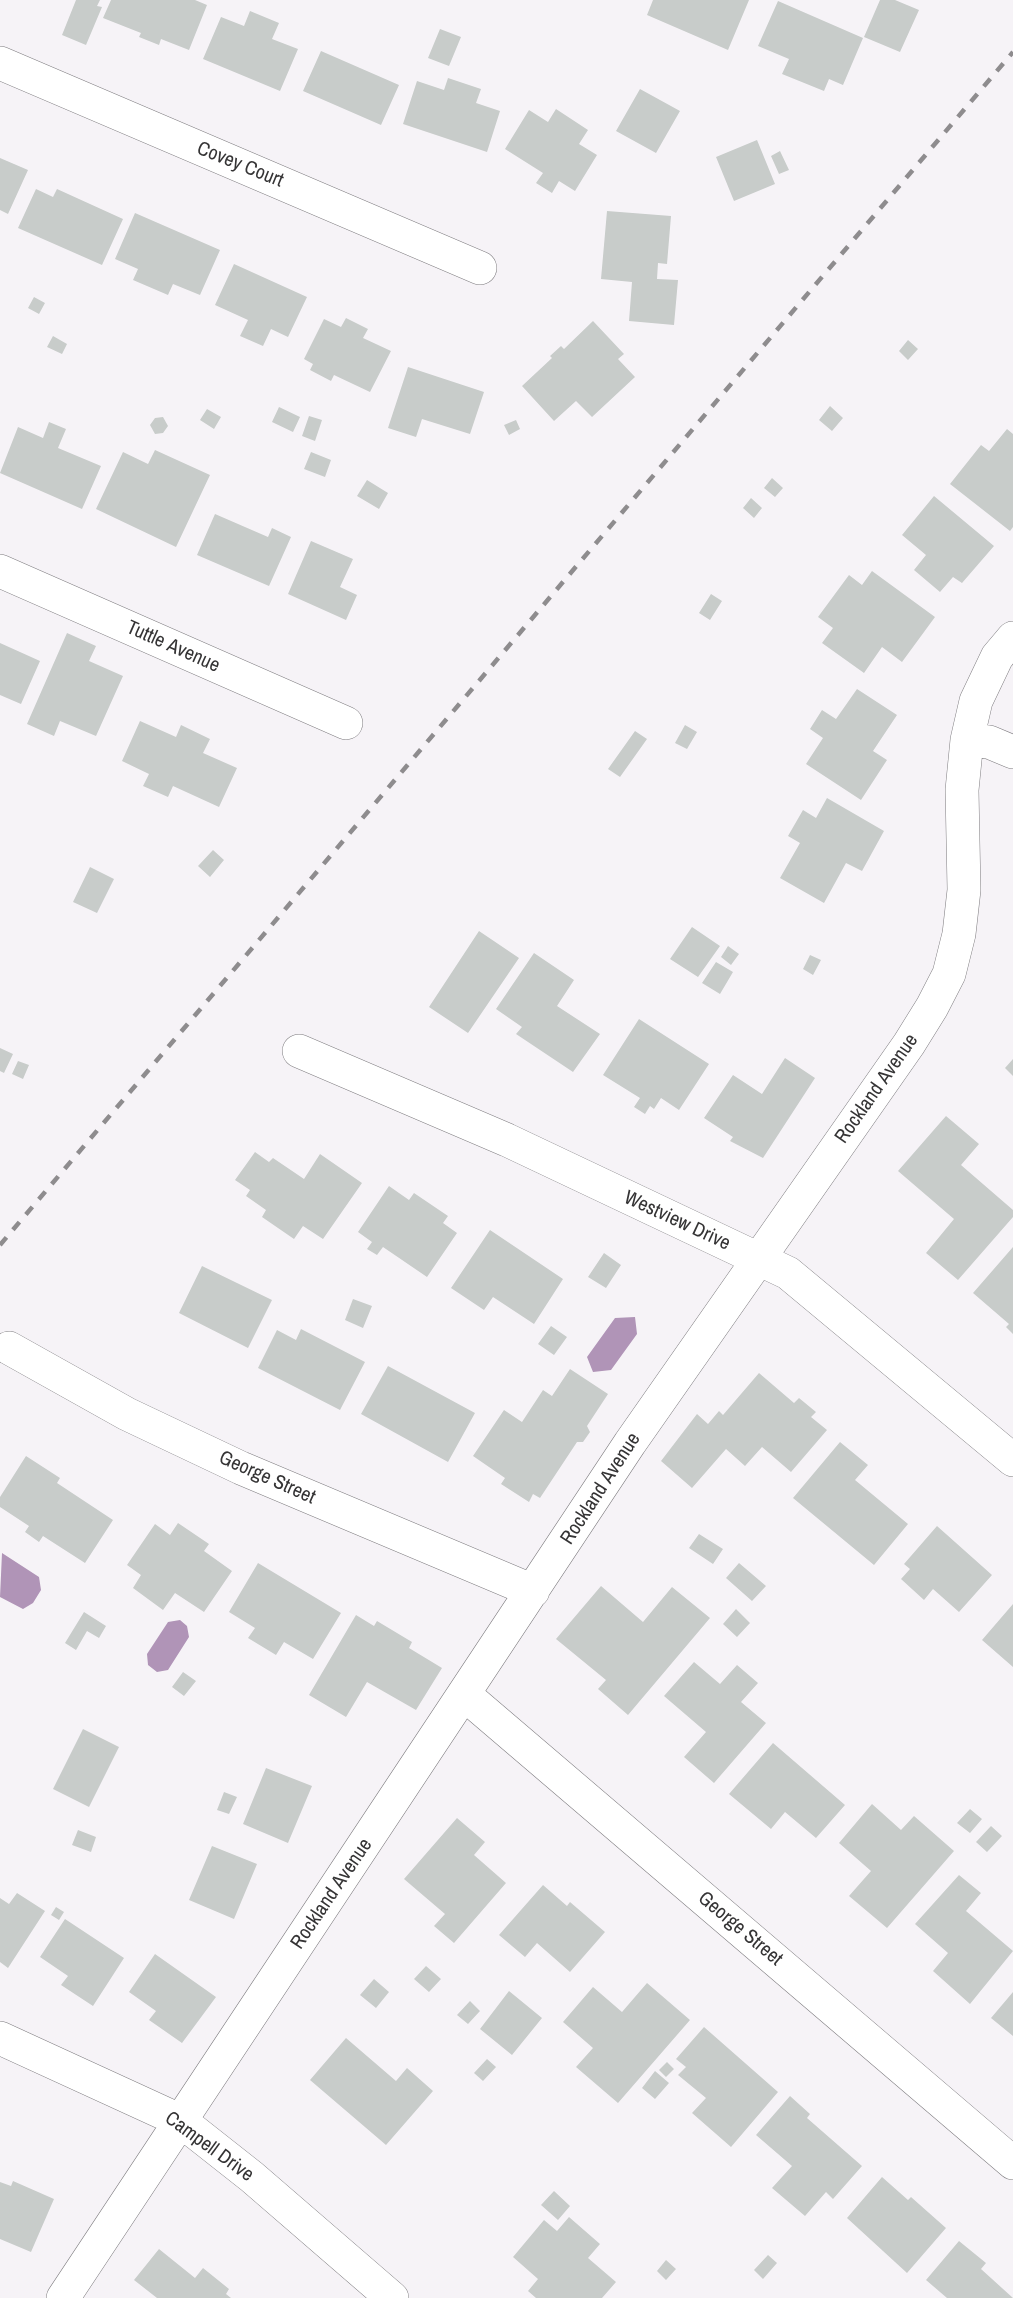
<!DOCTYPE html>
<style>
body{margin:0}
canvas{display:block;background:#f6f3f7}
</style>
<canvas width="1013" height="2298"></canvas>
<script>
const ctx = document.querySelector('canvas').getContext('2d');
ctx.lineJoin = 'round';
function paint(path, color) {
  ctx.fillStyle = color;
  ctx.fill(path, 'evenodd');
}
function toPath(rows) {
  const path = new Path2D();
  for (const r of rows) {
    path.moveTo(r[0], r[1]);
    for (let i = 2; i < r.length; i += 2) path.lineTo(r[i], r[i + 1]);
  }
  return path;
}
function trace(path, color, width, dash) {
  ctx.strokeStyle = color;
  ctx.lineWidth = width;
  ctx.lineCap = dash ? 'butt' : 'round';
  ctx.setLineDash(dash || []);
  ctx.stroke(path);
}
function label(font, color, halo, rows, align = 'center') {
  ctx.font = font + ' "Archivo Narrow",sans-serif';
  ctx.lineWidth = 4.5;
  ctx.setLineDash([]);
  ctx.textBaseline = 'middle';
  ctx.strokeStyle = halo;
  ctx.fillStyle = color;
  for (const [text, x, y, turn = 0] of rows) {
    ctx.save();
    ctx.translate(x, y);
    ctx.rotate((+turn || 0) * Math.PI / 180);
    ctx.textAlign = isNaN(turn) ? turn : align;
    if (halo) ctx.strokeText(text, 0, 0);
    ctx.fillText(text, 0, 0);
    ctx.restore();
  }
}
paint(toPath([
 [635,1317,637,1334,611,1370,593,1372,587,1357,615,1318],
 [2,1553,39,1577,41,1590,33,1603,23,1609,0,1597],
 [180,1620,187,1626,189,1637,168,1670,157,1672,148,1665,147,1654,168,1622]
]), '#b094b7');
paint(toPath([
 [76,0,100,0,97,6,102,7,86,45,62,35],
 [111,0,195,0,207,5,189,50,161,39,159,45,139,37,141,33,103,18],
 [653,0,749,0,728,50,647,15],
 [880,0,895,0,919,10,900,52,864,37],
 [778,1,863,38,843,85,829,79,824,91,782,74,789,59,758,46],
 [250,11,279,23,272,39,298,49,280,91,203,59,221,17,244,26],
 [440,29,461,37,449,66,428,58],
 [321,51,399,85,381,125,303,91],
 [448,78,481,89,476,103,500,111,487,152,403,124,417,81,444,90],
 [640,89,680,111,656,153,616,131],
 [556,109,588,130,579,144,597,155,575,191,559,181,552,193,536,183,543,173,505,149,529,110,548,122],
 [757,140,775,184,734,201,716,157],
 [780,151,789,170,779,174,771,156],
 [0,158,28,170,8,214,0,210],
 [36,189,53,197,57,189,123,219,102,265,18,228],
 [607,211,671,216,667,264,658,263,657,279,678,280,674,325,629,321,632,282,601,279],
 [135,213,220,250,200,295,173,284,168,295,133,280,138,269,115,259],
 [234,264,307,297,288,337,271,329,263,346,240,336,248,320,215,305],
 [34,297,45,303,39,314,28,308],
 [346,318,368,329,363,338,391,351,370,392,334,375,331,381,310,370,313,364,304,359,324,319,341,327],
 [593,321,624,354,618,359,635,377,592,417,576,401,554,421,522,386,552,358,550,356,561,346,564,349],
 [53,336,67,344,62,354,47,347],
 [908,340,918,349,908,360,899,351],
 [408,367,484,392,470,434,422,419,416,437,388,428],
 [830,406,843,418,832,431,819,420],
 [279,407,300,417,293,432,272,422],
 [207,409,221,417,214,429,200,420],
 [309,416,322,420,315,441,302,436],
 [163,417,168,426,163,433,155,434,150,425,155,418],
 [516,420,520,429,509,435,504,425],
 [49,422,66,429,58,448,101,466,82,509,0,473,18,427,43,438],
 [1007,429,1013,434,1013,527,1010,531,950,484,981,445,989,451],
 [155,450,210,475,176,547,96,509,123,452,148,464],
 [311,452,331,460,325,477,304,469],
 [772,478,783,488,775,497,764,488],
 [367,480,388,493,379,509,357,496],
 [934,496,994,546,962,583,953,577,940,592,914,570,926,555,902,535],
 [751,498,762,508,754,518,743,508],
 [215,514,268,537,272,528,291,537,269,586,197,555],
 [311,541,353,559,340,587,357,595,346,620,288,594],
 [872,571,935,617,902,662,882,647,864,673,822,643,833,628,818,617,849,575,862,585],
 [711,594,722,601,710,620,699,613],
 [67,633,96,646,89,661,123,676,96,736,60,721,54,736,27,724],
 [0,643,40,661,21,704,0,695],
 [857,689,897,715,873,751,887,760,861,800,806,764,823,738,810,729,822,710,836,719],
 [140,721,176,737,181,725,210,739,203,753,237,768,219,807,173,786,168,797,143,786,149,774,122,761],
 [685,725,697,732,687,749,675,743],
 [635,731,647,739,620,777,608,769],
 [827,798,884,831,862,871,846,863,824,903,780,878,800,843,788,836,803,810,816,818],
 [213,850,224,860,210,877,198,866],
 [90,867,114,879,97,913,73,902],
 [692,927,720,946,698,977,670,959],
 [479,931,519,958,468,1033,429,1007],
 [728,946,739,954,731,965,721,957],
 [534,953,574,980,557,1006,600,1034,573,1072,516,1034,522,1027,496,1009],
 [810,955,821,960,813,975,803,969],
 [716,962,733,972,720,994,702,983],
 [639,1019,709,1064,679,1110,661,1098,654,1109,650,1106,645,1114,634,1107,640,1098,603,1075],
 [0,1048,13,1054,4,1073,0,1071],
 [785,1058,815,1078,763,1158,730,1141,733,1137,704,1118,733,1075,762,1094],
 [1013,1059,1013,1076,1005,1068],
 [18,1061,29,1065,23,1079,12,1074],
 [946,1116,979,1144,961,1165,1013,1210,1013,1217,958,1280,926,1253,954,1219,898,1171],
 [255,1152,269,1162,273,1158,304,1179,320,1154,362,1183,323,1239,303,1226,294,1239,262,1217,266,1210,246,1196,250,1190,235,1180],
 [389,1186,409,1200,414,1193,448,1216,443,1223,457,1233,427,1277,383,1247,377,1255,367,1249,372,1242,358,1232],
 [490,1230,563,1279,534,1324,493,1297,484,1310,451,1288],
 [1013,1247,1013,1334,1006,1327,1009,1324,973,1293],
 [604,1253,621,1265,606,1288,588,1277],
 [202,1266,272,1300,248,1348,179,1313],
 [353,1299,372,1306,363,1328,345,1320],
 [551,1326,567,1337,554,1355,538,1344],
 [301,1329,365,1362,340,1410,258,1368,277,1330,296,1340],
 [388,1366,475,1413,448,1462,361,1414],
 [570,1369,608,1394,587,1426,590,1432,583,1442,577,1442,540,1498,533,1494,529,1502,501,1484,505,1478,473,1456,504,1410,522,1422,543,1390,552,1396],
 [759,1373,794,1403,799,1398,816,1412,811,1417,827,1430,791,1472,762,1447,745,1466,726,1449,692,1488,661,1461,697,1414,708,1424,719,1411,723,1415],
 [840,1442,868,1465,855,1480,908,1524,874,1565,793,1498],
 [26,1456,60,1478,57,1483,113,1520,85,1563,43,1536,39,1542,25,1532,29,1526,0,1507,0,1497],
 [178,1523,209,1544,204,1551,232,1571,204,1612,175,1593,163,1610,133,1588,141,1575,127,1565,155,1524,170,1535],
 [937,1526,992,1575,959,1612,933,1589,924,1600,901,1579,910,1569,904,1564],
 [699,1534,723,1549,713,1564,689,1548],
 [258,1563,341,1613,313,1659,284,1642,276,1655,248,1638,255,1628,229,1612],
 [739,1563,766,1586,752,1601,726,1578],
 [601,1586,643,1622,672,1587,710,1618,628,1715,598,1689,606,1680,556,1639],
 [1013,1604,1013,1667,982,1640],
 [736,1609,750,1623,737,1637,723,1624],
 [84,1612,106,1626,99,1638,87,1631,76,1650,65,1643],
 [356,1615,374,1626,377,1621,412,1642,409,1648,442,1668,416,1710,367,1682,346,1717,309,1695],
 [694,1662,720,1684,737,1665,758,1683,741,1702,766,1723,714,1783,684,1757,706,1732,664,1696],
 [183,1672,196,1681,184,1696,172,1687],
 [83,1729,119,1747,89,1807,53,1789],
 [773,1743,845,1805,816,1838,785,1812,771,1829,729,1794],
 [266,1768,312,1786,288,1843,243,1824],
 [224,1792,237,1797,229,1814,217,1810],
 [872,1804,901,1830,914,1816,954,1851,887,1928,849,1896,871,1871,839,1843],
 [970,1809,982,1819,970,1833,957,1823],
 [457,1818,485,1842,474,1855,506,1883,454,1943,434,1926,445,1914,404,1879],
 [991,1826,1002,1836,987,1852,976,1842],
 [78,1830,96,1837,91,1852,72,1845],
 [212,1846,257,1864,234,1919,189,1900],
 [959,1875,981,1893,966,1911,1013,1951,970,2004,933,1971,948,1953,915,1924],
 [543,1885,567,1906,570,1902,605,1932,570,1972,537,1943,525,1957,499,1935],
 [17,1893,45,1911,8,1968,0,1962,0,1898,9,1904],
 [56,1907,64,1912,59,1920,51,1915],
 [65,1919,124,1958,93,2006,61,1985,68,1976,40,1957],
 [155,1954,216,1997,182,2043,149,2020,156,2011,129,1992],
 [426,1966,441,1979,429,1992,414,1979],
 [374,1979,389,1992,376,2008,360,1995],
 [647,1983,690,2020,618,2103,576,2067,593,2048,563,2022,593,1987,622,2012],
 [509,1991,542,2018,512,2055,480,2029],
 [1013,1992,1013,2036,991,2018],
 [470,2001,480,2011,468,2024,457,2015],
 [704,2027,778,2092,731,2147,692,2113,706,2098,678,2075,686,2067,676,2059],
 [346,2038,396,2081,407,2068,433,2091,386,2145,310,2080],
 [487,2059,496,2067,483,2081,474,2073],
 [667,2062,674,2069,666,2077,659,2070],
 [655,2071,669,2083,655,2099,642,2088],
 [790,2096,810,2114,807,2118,862,2166,833,2199,826,2192,805,2216,772,2188,792,2166,756,2135],
 [882,2177,908,2200,911,2197,946,2228,907,2273,847,2218],
 [13,2181,54,2199,31,2252,0,2239,0,2182,11,2186],
 [554,2191,570,2206,558,2220,541,2205],
 [569,2217,600,2244,588,2258,616,2282,602,2298,536,2298,528,2291,538,2279,513,2257,544,2220,557,2231],
 [959,2241,986,2263,981,2269,1013,2298,947,2298,926,2280],
 [159,2249,195,2278,203,2268,229,2289,226,2294,231,2298,157,2298,134,2280],
 [768,2255,777,2263,763,2279,754,2270],
 [666,2260,676,2269,666,2280,657,2271]
]), '#c8ccca');
const minor = toPath([
 [0,63,480,268],
 [0,571,346,723],
 [967,740,989,742,1013,752],
 [299,1051,507,1140,788,1273,1013,1460],
 [9,1348,127,1414,241,1468,533,1591],
 [465,1695,1013,2163],
 [0,2038,181,2121,252,2177,392,2298],
 [63,2298,630,1443,909,1044,932,1007,949,974,959,934,964,890,962,790,967,740,976,701,997,657,1013,638]
]);
trace(minor, '#7f7d80', 34);
trace(minor, '#fff', 33);
trace(toPath([
 [0,1245,1013,52]
]), '#8e8c8e', 4.5, [10, 10]);
label('20px', '#353435', '#fff', [
 ["Covey Court",240,165,22],
 ["Tuttle Avenue",173,647,24],
 ["Rockland Avenue",877,1089,-55],
 ["Westview Drive",677,1221,25],
 ["George Street",267,1478,24],
 ["Rockland Avenue",601,1489,-57],
 ["Rockland Avenue",332,1894,-56],
 ["George Street",740,1929,40],
 ["Campell Drive",209,2147,36]
]);
</script>
